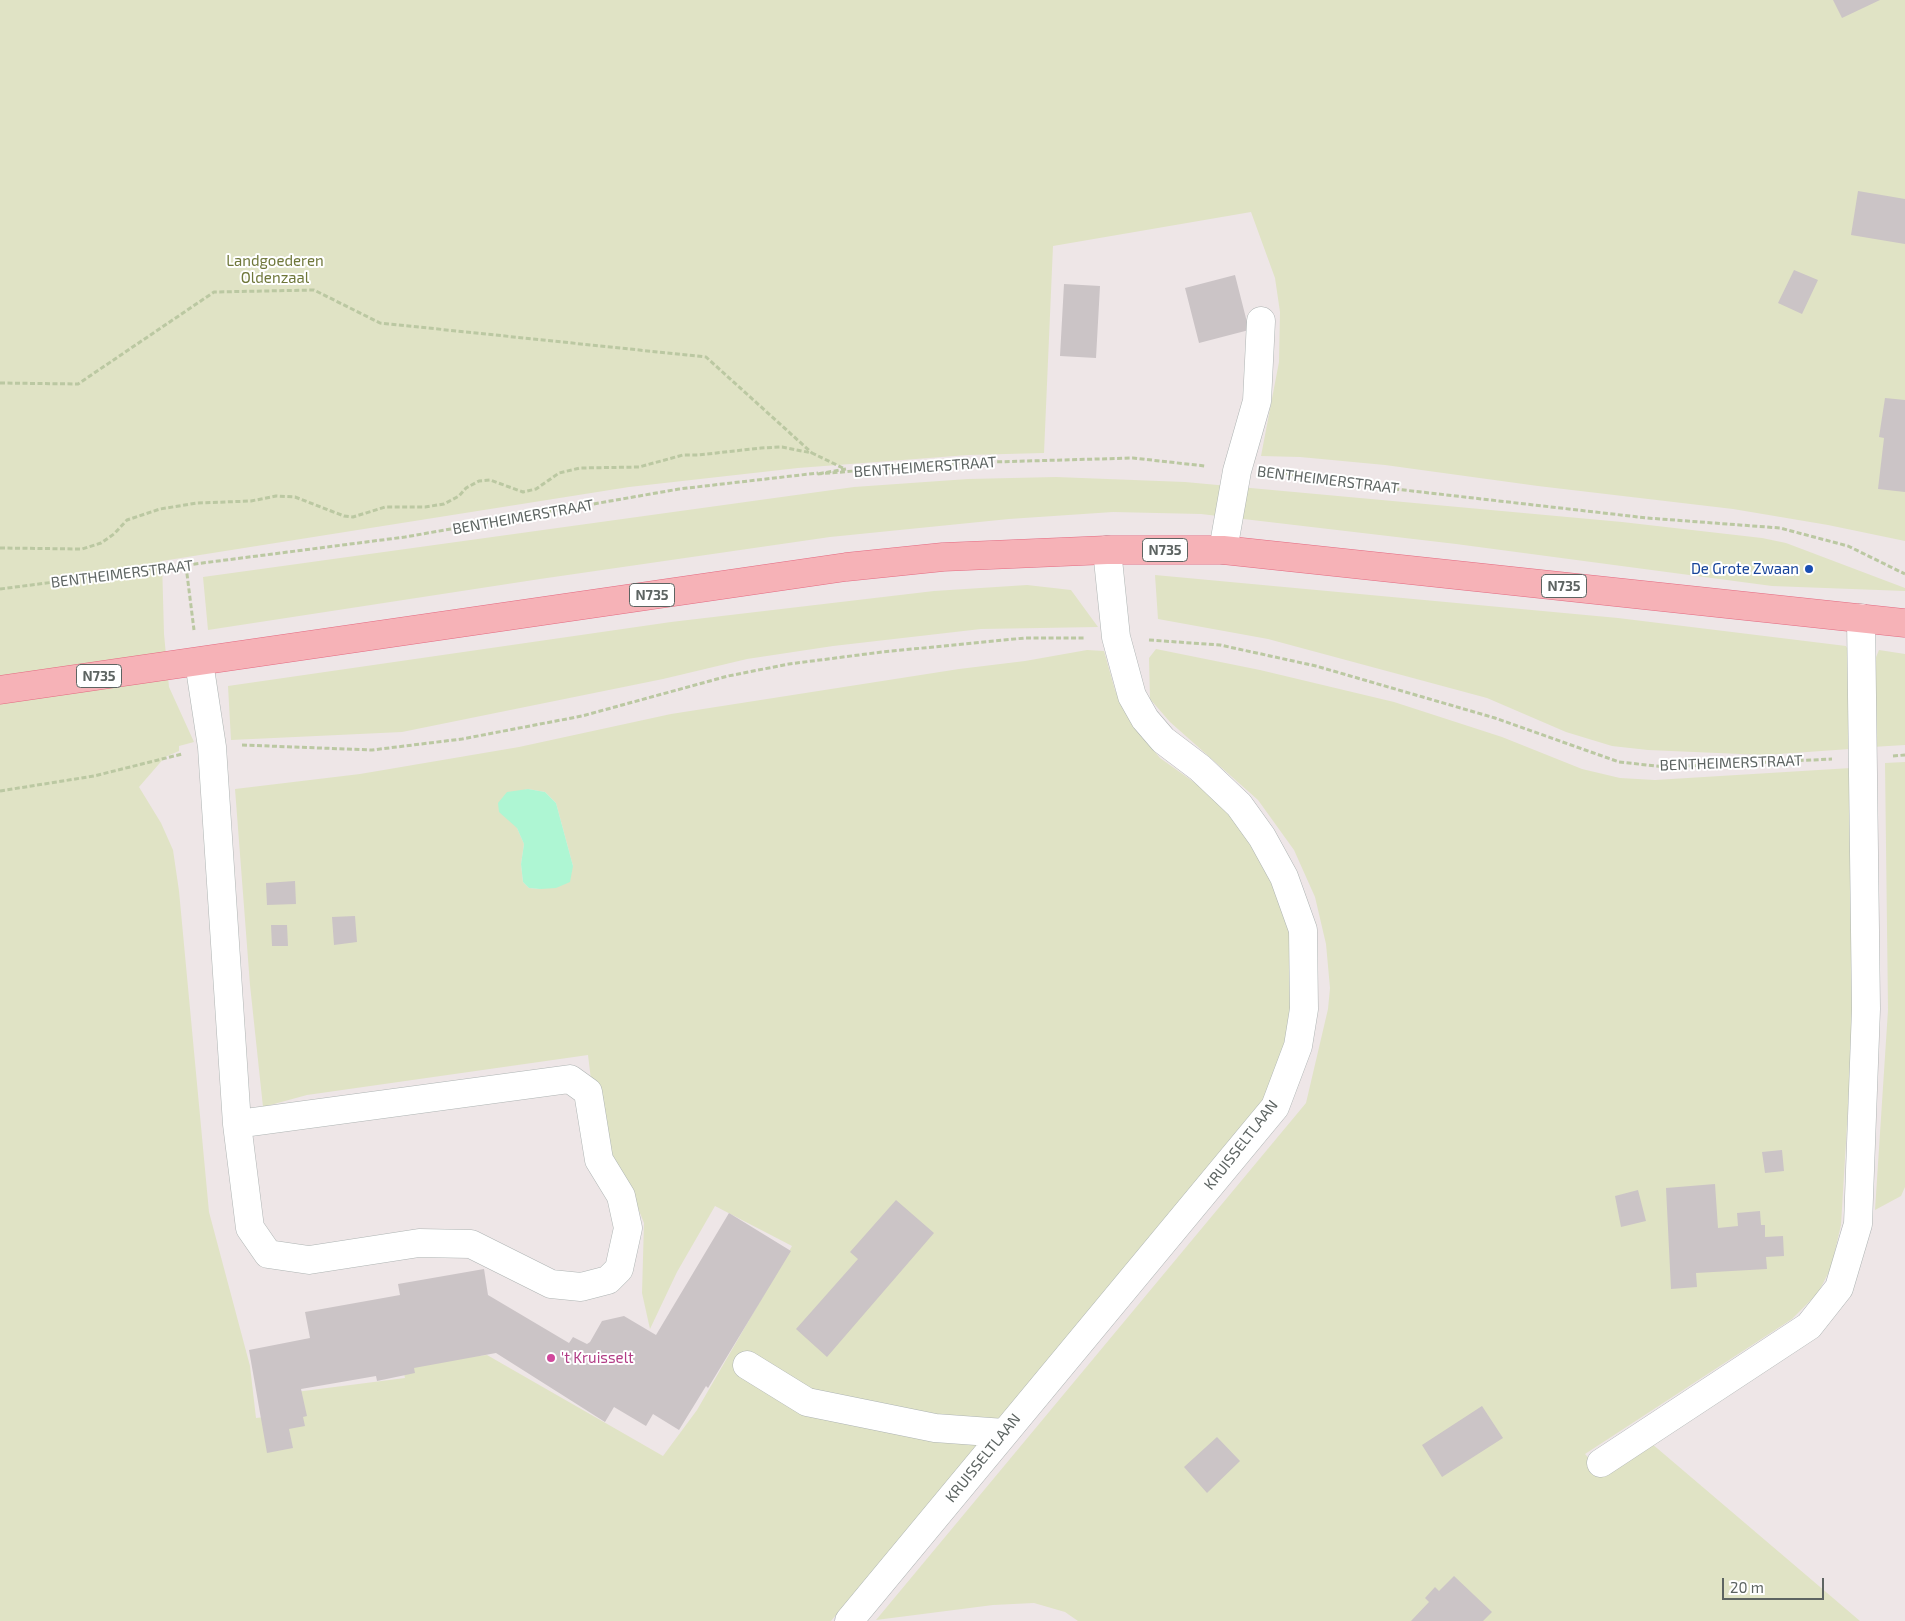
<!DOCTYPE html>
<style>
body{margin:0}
#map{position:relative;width:1905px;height:1621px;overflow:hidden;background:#eee6e7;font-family:"Exo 2",sans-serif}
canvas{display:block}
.scale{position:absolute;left:1722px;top:1578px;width:102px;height:22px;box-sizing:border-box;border:2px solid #5d6462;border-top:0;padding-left:6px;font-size:15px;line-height:18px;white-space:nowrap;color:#5d6462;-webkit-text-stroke:4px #fff;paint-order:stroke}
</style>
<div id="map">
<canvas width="1905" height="1621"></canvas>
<div class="scale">20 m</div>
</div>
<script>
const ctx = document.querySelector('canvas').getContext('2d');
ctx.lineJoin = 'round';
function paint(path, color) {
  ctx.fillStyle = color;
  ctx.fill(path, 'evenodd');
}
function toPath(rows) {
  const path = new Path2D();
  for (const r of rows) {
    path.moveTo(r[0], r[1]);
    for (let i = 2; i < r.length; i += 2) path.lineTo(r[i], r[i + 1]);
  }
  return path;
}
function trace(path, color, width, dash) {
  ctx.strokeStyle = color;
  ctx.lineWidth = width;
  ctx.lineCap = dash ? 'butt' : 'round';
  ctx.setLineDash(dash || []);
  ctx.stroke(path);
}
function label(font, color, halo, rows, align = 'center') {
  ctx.font = font + ' "Exo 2",sans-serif';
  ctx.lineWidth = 4;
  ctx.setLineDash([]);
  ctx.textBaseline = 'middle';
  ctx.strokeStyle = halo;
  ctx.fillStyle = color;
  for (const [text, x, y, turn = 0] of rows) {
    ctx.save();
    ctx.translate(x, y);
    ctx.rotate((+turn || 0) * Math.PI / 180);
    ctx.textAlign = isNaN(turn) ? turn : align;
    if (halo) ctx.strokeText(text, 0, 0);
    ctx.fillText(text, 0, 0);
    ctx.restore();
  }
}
paint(toPath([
 [0,0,1905,0,1905,541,1828,525,1733,509,1538,486,1385,465,1300,457,1261,456,1279,362,1280,312,1275,278,1251,212,1053,246,1044,453,968,455,798,468,629,487,162,561,164,634,169,687,194,742,179,746,179,751,165,757,139,787,161,823,173,850,179,891,209,1212,250,1366,256,1418,291,1414,288,1393,405,1378,402,1364,487,1355,663,1456,697,1410,792,1246,715,1206,677,1272,650,1329,642,1293,644,1223,630,1188,601,1162,588,1055,307,1095,263,1107,250,985,235,789,360,774,519,747,671,714,959,669,1025,661,1087,650,1104,651,1115,690,1132,724,1160,758,1198,785,1229,811,1259,847,1296,933,1298,1011,1266,1101,954,1478,831,1621,0,1621],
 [528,789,545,792,556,803,573,866,540,889,529,888,523,882,521,864,524,844,517,828,521,791],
 [1056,477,1185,482,1622,522,1762,538,1786,543,1905,588,1905,591,1772,586,1456,544,1201,514,1113,512,1009,519,830,537,540,579,208,630,203,577,854,487,968,479],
 [1155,575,1618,618,1846,646,1854,662,1850,749,1764,755,1648,750,1612,746,1566,732,1487,698,1268,639,1158,619],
 [1027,585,1071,590,1098,627,981,629,833,646,747,659,663,679,402,732,231,740,228,686,671,622,934,591],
 [1156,649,1260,670,1394,702,1502,737,1582,769,1620,778,1655,780,1851,768,1854,1008,1841,1225,1831,1268,1818,1293,1792,1319,1585,1454,1604,1474,1651,1443,1860,1621,1078,1621,1065,1612,1034,1603,993,1605,876,1620,1306,1103,1328,1009,1330,988,1326,944,1315,897,1294,850,1258,800,1170,722,1150,699,1149,658],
 [1879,650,1905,654,1905,745,1872,747,1871,669],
 [1905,762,1905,1187,1901,1196,1875,1210,1888,1010,1885,763]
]), '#e0e3c5');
paint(toPath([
 [528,789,545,792,556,803,573,866,570,882,556,888,540,889,529,888,523,882,521,864,524,844,517,828,499,812,498,803,507,792]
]), '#aef6d3');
paint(toPath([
 [1833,0,1880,0,1842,18],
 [1858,191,1905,199,1905,244,1851,235],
 [1794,270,1818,280,1802,314,1778,303],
 [1235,275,1249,330,1199,343,1185,288],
 [1064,284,1100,286,1096,358,1060,356],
 [1885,398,1905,400,1905,492,1878,489,1884,438,1879,437],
 [295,881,296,904,267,905,266,883],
 [355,916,357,942,334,945,332,917],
 [271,925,287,925,288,946,272,946],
 [1782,1150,1784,1171,1765,1173,1762,1152],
 [1715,1184,1718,1228,1738,1226,1737,1213,1760,1211,1761,1225,1765,1225,1765,1237,1783,1236,1784,1256,1766,1257,1767,1269,1696,1273,1697,1287,1671,1289,1666,1188],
 [1638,1190,1646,1221,1621,1227,1615,1196],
 [896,1200,934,1233,827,1357,796,1329,858,1259,850,1252],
 [729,1213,791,1251,708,1388,706,1386,679,1430,653,1414,646,1426,614,1407,605,1422,496,1353,414,1368,415,1373,377,1381,376,1376,301,1389,307,1416,303,1417,305,1426,289,1429,293,1448,267,1453,249,1350,310,1338,305,1312,400,1295,398,1284,484,1269,488,1295,569,1343,573,1337,587,1344,590,1342,602,1321,624,1316,656,1335],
 [1482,1406,1503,1438,1442,1477,1422,1445],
 [1217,1437,1240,1461,1207,1493,1184,1467],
 [1454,1576,1492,1612,1483,1621,1411,1621,1429,1602,1425,1598,1435,1587,1439,1591]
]), '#cbc4c6');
const minor = toPath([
 [1223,550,1237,471,1257,401,1261,321],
 [199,662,212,747,237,1124,250,1228,268,1254,309,1260,419,1243,471,1244,551,1284,581,1287,608,1280,619,1269,628,1228,621,1196,599,1160,588,1092,570,1079,237,1124],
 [747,1365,807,1402,935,1428,1004,1433],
 [1601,1463,1809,1326,1839,1288,1858,1224,1866,1009,1861,618],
 [849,1621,1275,1107,1298,1046,1304,1009,1303,930,1284,877,1262,837,1239,805,1200,768,1163,740,1145,719,1132,696,1116,637,1107,550]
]);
const major = toPath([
 [0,690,846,567,943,557,1107,550,1223,550,1905,623]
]);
trace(minor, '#aeb4b3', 29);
trace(major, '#e36a81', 29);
trace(toPath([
 [0,383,78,384,214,292,314,290,380,323,706,357,812,453],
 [846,469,817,474,891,468,992,462,1133,458,1205,466],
 [1268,471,1369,486,1647,518,1780,528,1848,546,1905,574],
 [0,548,82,549,101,543,114,534,127,520,160,509,197,503,251,501,276,496,295,497,344,516,353,517,385,507,425,507,444,504,459,496,466,488,479,481,490,480,523,492,536,489,559,473,580,468,639,467,683,455,698,455,761,448,782,447,812,453,845,469],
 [186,566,194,630],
 [0,589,405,537,679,489,818,473],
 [1149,640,1220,645,1316,666,1495,718,1619,762,1666,767,1832,759],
 [242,745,372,750,462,739,582,716,728,676,789,664,882,652,1025,638,1085,638],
 [1893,756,1905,755],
 [0,791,94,776,182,754]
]), '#bbc8a2', 3, [5, 2.5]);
trace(minor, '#fff', 28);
trace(major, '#f6b2b7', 28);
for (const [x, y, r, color] of [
 [1809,569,5,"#1a4fb4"],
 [551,1358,5,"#d1479c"]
]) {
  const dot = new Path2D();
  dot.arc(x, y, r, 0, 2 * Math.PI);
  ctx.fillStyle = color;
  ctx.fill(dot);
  trace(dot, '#fff', 2);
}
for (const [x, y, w] of [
 [1165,550,45],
 [1564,586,45],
 [652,595,45],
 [99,676,45]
]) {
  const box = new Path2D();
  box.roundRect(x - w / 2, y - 11.5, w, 23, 4);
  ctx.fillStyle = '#fff';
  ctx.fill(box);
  trace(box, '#5d6462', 1);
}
label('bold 14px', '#5d6462', null, [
 ["N735",1165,550],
 ["N735",1564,586],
 ["N735",652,595],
 ["N735",99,676]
]);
label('15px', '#6f773a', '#fff', [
 ["Landgoederen",275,261],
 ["Oldenzaal",275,278]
]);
label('15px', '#5d6462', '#fff', [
 ["BENTHEIMERSTRAAT",925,467,-4],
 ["BENTHEIMERSTRAAT",1328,480,7],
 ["BENTHEIMERSTRAAT",523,517,-10],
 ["BENTHEIMERSTRAAT",122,574,-7],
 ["BENTHEIMERSTRAAT",1731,763,-2],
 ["KRUISSELTLAAN",1241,1145,-52],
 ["KRUISSELTLAAN",983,1458,-51]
]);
label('15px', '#164399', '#fff', [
 ["De Grote Zwaan",1799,569]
], 'right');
label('15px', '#b23c85', '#fff', [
 ["'t Kruisselt",561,1358]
], 'left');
</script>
